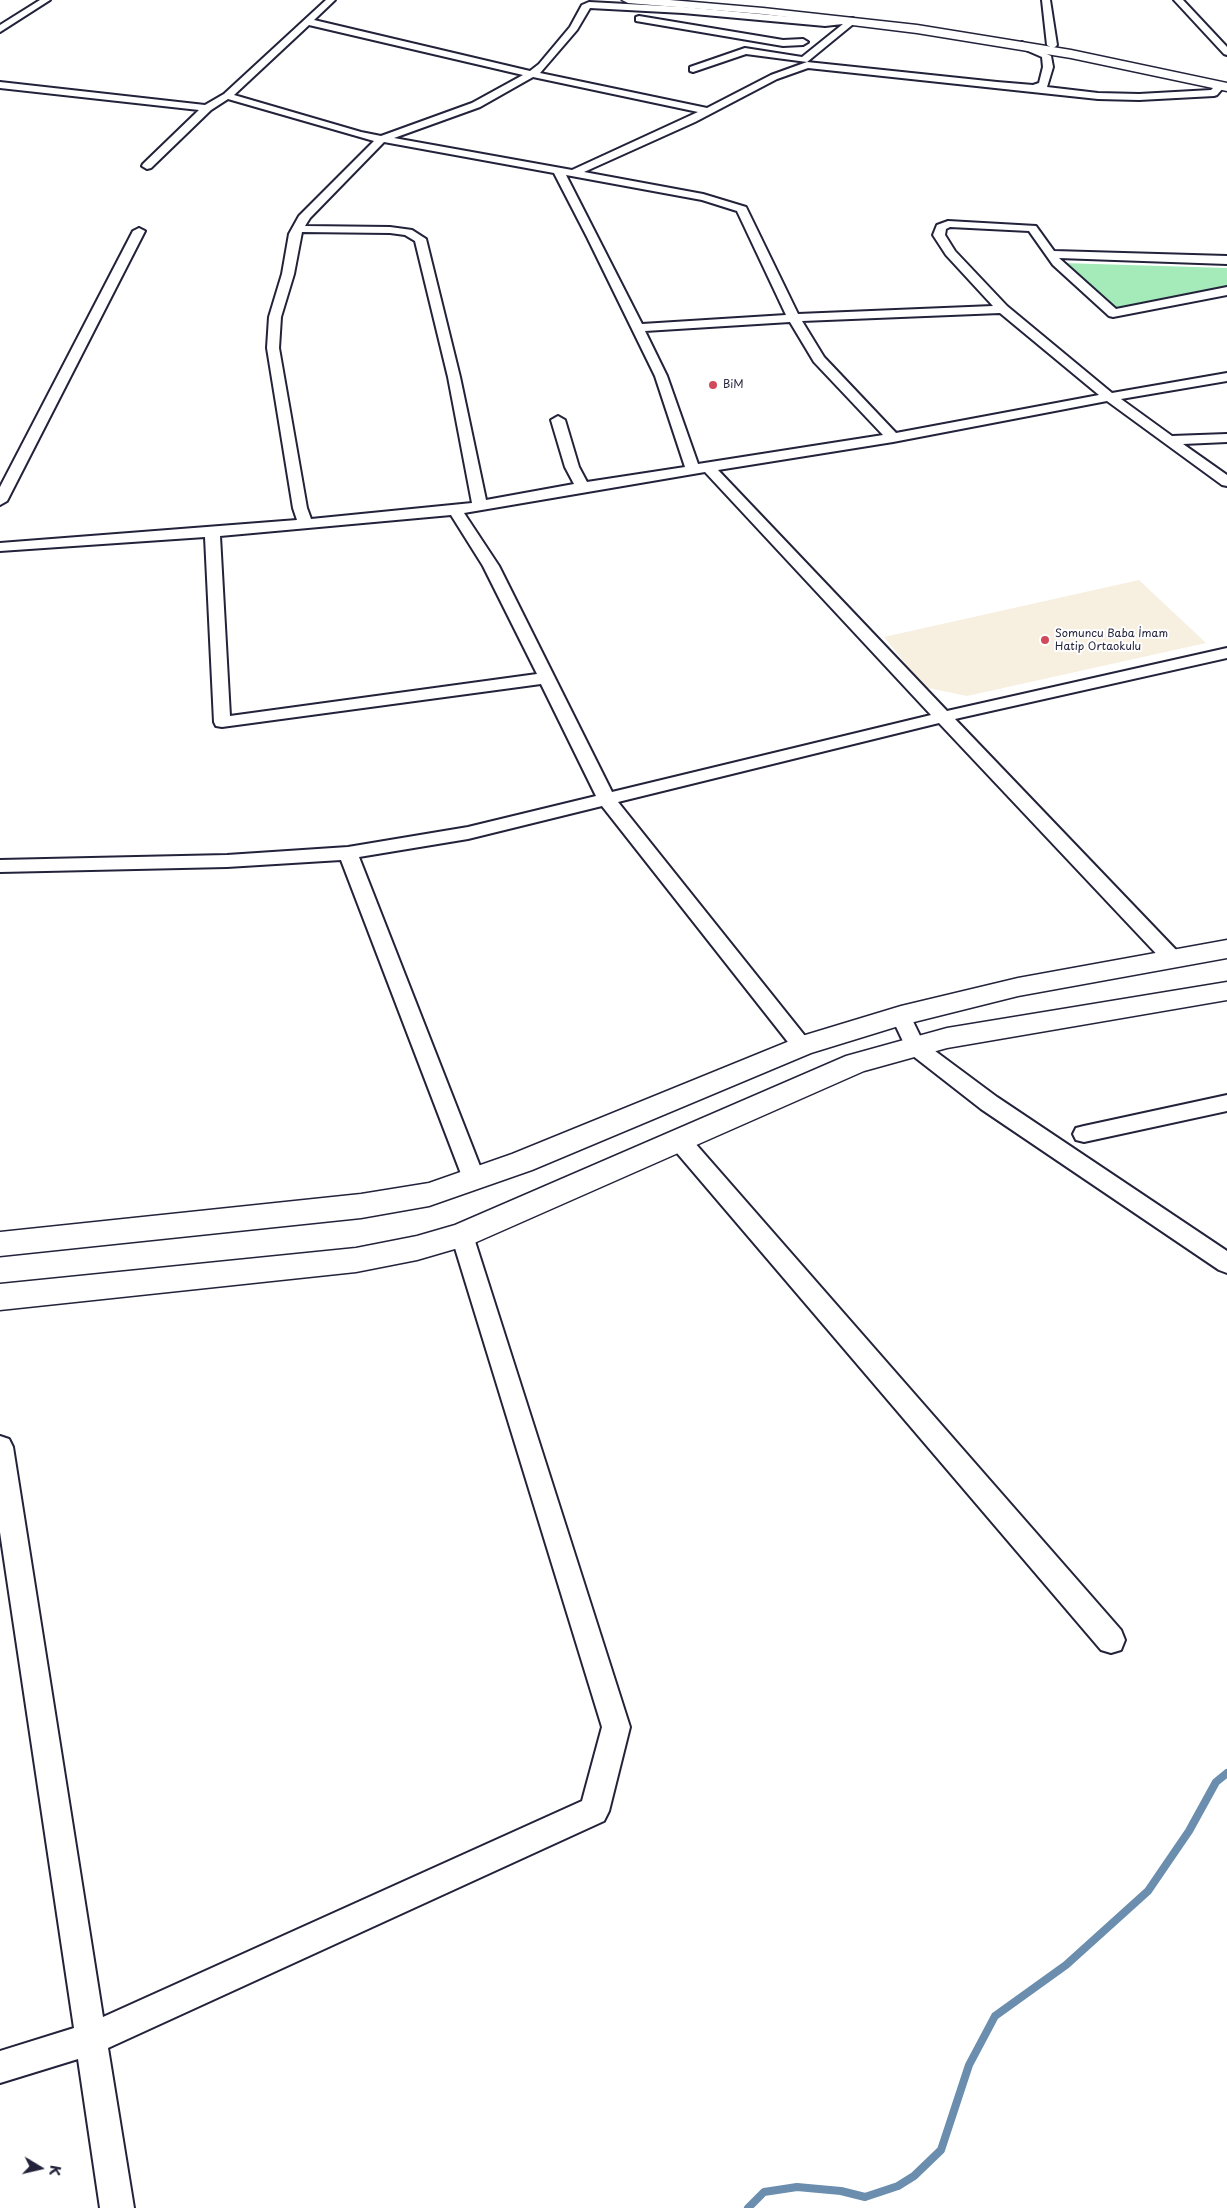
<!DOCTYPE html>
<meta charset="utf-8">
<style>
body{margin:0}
#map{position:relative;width:1227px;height:2208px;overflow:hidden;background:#fff;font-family:"Playpen Sans",sans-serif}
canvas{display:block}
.north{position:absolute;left:15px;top:2143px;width:50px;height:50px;-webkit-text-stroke:4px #fff;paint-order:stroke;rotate:99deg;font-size:14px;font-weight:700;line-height:20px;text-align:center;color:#22223b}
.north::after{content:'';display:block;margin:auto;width:18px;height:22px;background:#22223b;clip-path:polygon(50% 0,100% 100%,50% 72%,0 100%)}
</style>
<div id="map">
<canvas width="1227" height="2208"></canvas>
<div class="north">K</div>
</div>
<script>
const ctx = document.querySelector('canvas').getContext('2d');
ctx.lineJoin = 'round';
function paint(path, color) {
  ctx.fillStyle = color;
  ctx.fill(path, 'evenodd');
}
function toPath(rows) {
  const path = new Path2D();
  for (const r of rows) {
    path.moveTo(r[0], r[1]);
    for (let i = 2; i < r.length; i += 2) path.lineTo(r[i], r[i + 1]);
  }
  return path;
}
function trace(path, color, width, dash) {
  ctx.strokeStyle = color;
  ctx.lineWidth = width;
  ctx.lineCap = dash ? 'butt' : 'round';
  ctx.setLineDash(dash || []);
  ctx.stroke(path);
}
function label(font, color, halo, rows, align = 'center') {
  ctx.font = font + ' "Playpen Sans",sans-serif';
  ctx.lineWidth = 4;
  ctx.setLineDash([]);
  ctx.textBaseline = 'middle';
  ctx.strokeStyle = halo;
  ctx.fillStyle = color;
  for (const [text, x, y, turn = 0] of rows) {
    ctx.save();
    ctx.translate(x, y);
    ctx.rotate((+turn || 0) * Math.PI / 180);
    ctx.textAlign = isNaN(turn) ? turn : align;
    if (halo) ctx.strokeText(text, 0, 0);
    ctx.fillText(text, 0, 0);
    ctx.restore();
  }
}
paint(toPath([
 [1139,580,1206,643,967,696,924,687,884,637]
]), '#f7efe0');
paint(toPath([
 [1062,263,1227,268,1227,291,1113,309]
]), '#a4ebb9');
trace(toPath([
 [748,2208,764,2192,797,2187,841,2191,865,2197,898,2186,914,2176,941,2150,969,2065,995,2016,1066,1965,1148,1891,1189,1831,1216,1782,1227,1773]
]), '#6b8eae', 8);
const minor = toPath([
 [40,0,50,0,0,32,0,25,40,0],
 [326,0,335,0,314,20,530,71,539,64,570,27,582,5,589,2,683,7,825,20,853,18,857,21,807,62,746,54,693,72,690,71,690,67,745,48,802,57,843,24,825,26,683,13,590,8,577,30,540,73,707,108,771,75,807,62,997,82,1033,85,1039,83,1043,67,1042,57,1019,47,1017,45,1022,42,1051,56,1053,67,1047,87,1098,93,1139,94,1211,90,1217,84,1223,84,1223,88,1217,95,1214,96,1139,100,1098,99,808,68,777,79,695,122,584,172,703,194,746,207,798,314,993,306,946,255,933,235,937,225,948,221,1036,226,1054,251,1227,256,1227,264,1059,258,1116,309,1227,287,1227,295,1113,317,1109,316,1053,265,1029,231,950,227,946,229,945,235,955,251,1007,306,1112,393,1227,373,1227,381,1121,399,1172,436,1227,434,1227,442,1183,444,1227,475,1227,486,1222,485,1107,401,893,442,718,470,947,711,1227,648,1227,658,955,719,1179,953,1182,958,1179,963,1172,965,1165,963,939,723,618,802,809,1041,812,1046,809,1051,802,1054,795,1051,602,806,468,839,359,857,485,1179,482,1185,474,1188,466,1185,463,1179,341,860,227,867,0,872,0,860,227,855,348,847,468,827,596,796,541,684,222,727,216,726,214,722,205,537,0,551,0,543,297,520,293,508,267,348,269,317,282,274,289,234,299,216,374,141,228,99,211,110,151,168,147,169,142,166,143,164,199,110,0,88,0,82,205,105,224,94,326,0],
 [309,25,523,75,472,103,381,136,361,132,234,95,309,25],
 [533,77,698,112,572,170,394,138,480,107,533,77],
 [384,142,554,173,587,237,655,376,685,467,587,482,579,467,565,420,558,416,551,420,565,467,574,484,486,500,460,377,426,239,412,230,390,227,305,226,310,218,384,142],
 [566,175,702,200,737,211,786,315,642,324,566,175],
 [302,232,390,233,405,235,415,241,448,377,472,503,311,519,307,508,279,348,281,317,294,274,302,232],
 [1000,313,1099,395,896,433,824,357,802,321,1000,313],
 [790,322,814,362,883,435,698,464,667,376,645,331,790,322],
 [705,472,931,715,612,792,499,566,464,513,705,472],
 [451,515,483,566,537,674,230,716,220,536,451,515],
 [1042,0,1050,0,1057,45,1055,47,1052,48,1047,45,1042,0],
 [1174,0,1183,0,1227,47,1227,55,1224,54,1174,0],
 [639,16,783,40,803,39,808,42,803,45,783,46,636,21,636,17,639,16],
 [139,228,145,231,7,501,0,505,0,487,133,231,139,228],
 [901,1009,908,1011,923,1042,997,1097,1227,1251,1227,1273,1219,1270,981,1109,908,1052,891,1016,894,1011,901,1009],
 [1227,1095,1227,1111,1084,1142,1076,1140,1073,1134,1076,1128,1084,1126,1227,1095],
 [679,1132,687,1134,1121,1630,1125,1640,1121,1650,1111,1653,1101,1650,671,1146,668,1140,671,1134,679,1132],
 [462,1226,470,1228,473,1235,630,1727,609,1811,604,1821,108,2048,134,2208,100,2208,78,2059,0,2083,0,2051,74,2028,0,1532,0,1436,9,1439,13,1447,103,2017,582,1801,602,1727,451,1235,454,1228,462,1226]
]);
const secondary = toPath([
 [622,0,670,0,763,8,917,25,1071,50,1227,83,1227,91,1071,58,917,33,763,14,628,3,622,0],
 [1227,940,1227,958,1018,996,902,1025,811,1053,532,1170,429,1206,361,1218,0,1256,0,1232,361,1194,429,1183,512,1154,802,1036,901,1006,1018,978,1227,940],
 [1227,982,1227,1000,947,1048,864,1071,472,1244,417,1260,356,1272,0,1310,0,1284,356,1248,417,1236,455,1225,846,1056,947,1028,1227,982]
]);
trace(minor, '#22223b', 4);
trace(secondary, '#22223b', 3);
paint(minor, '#fff');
paint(secondary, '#fff');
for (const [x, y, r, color] of [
 [713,385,5,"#d1495b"],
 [1045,640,5,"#d1495b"]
]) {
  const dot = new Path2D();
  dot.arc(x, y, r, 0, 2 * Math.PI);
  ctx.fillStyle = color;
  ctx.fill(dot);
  trace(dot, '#fff', 2);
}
label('11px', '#22223b', '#fff', [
 ["BiM",723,385],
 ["Somuncu Baba İmam",1055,634],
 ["Hatip Ortaokulu",1055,647]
], 'left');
</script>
